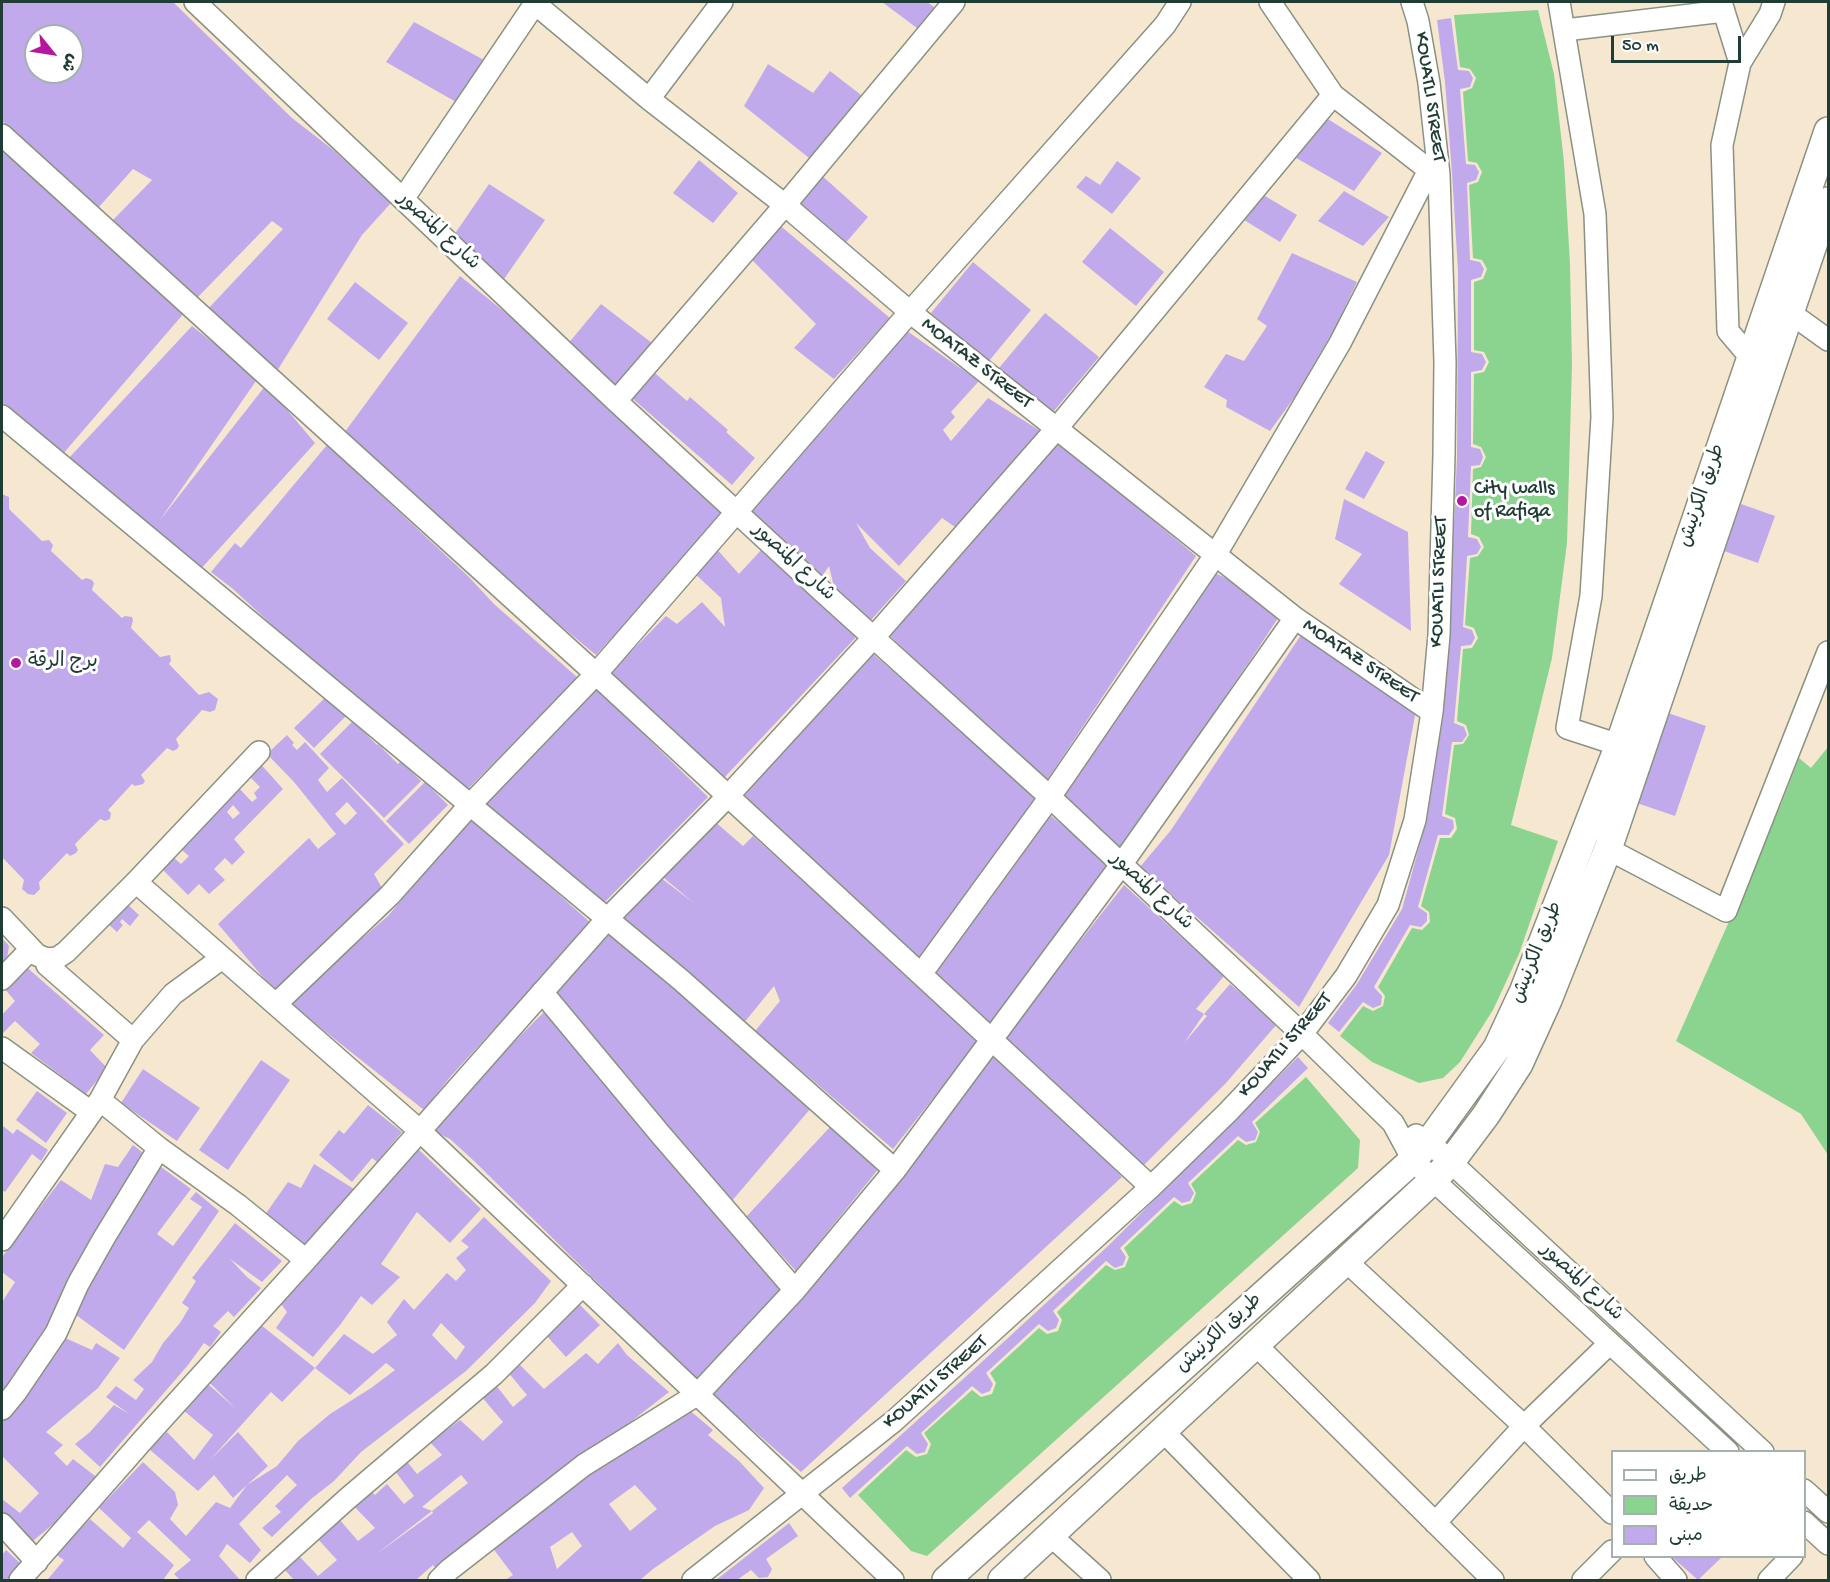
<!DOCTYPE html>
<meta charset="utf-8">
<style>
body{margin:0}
#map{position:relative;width:1830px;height:1582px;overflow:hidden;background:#f6e7d1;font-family:"Gochi Hand","Playpen Sans Arabic",sans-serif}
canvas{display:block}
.frame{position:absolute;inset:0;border:3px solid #1f3d34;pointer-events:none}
.legend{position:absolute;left:1611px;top:1450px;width:195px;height:108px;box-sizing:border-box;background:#fff;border:2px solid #a5b1ae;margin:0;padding:8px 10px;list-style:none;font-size:18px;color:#1f3d34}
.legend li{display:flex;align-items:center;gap:12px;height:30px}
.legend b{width:30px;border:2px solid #a5b1ae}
.north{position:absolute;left:24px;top:24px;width:60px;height:60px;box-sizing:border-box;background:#fff;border:2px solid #a5b1ae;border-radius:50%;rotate:120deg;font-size:16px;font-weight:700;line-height:24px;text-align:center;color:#1f3d34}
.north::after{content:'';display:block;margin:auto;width:21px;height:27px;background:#b5179e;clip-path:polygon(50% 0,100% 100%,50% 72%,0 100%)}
.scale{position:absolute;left:1611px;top:36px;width:130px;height:27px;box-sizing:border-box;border:3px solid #1f3d34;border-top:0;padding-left:8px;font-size:18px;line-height:21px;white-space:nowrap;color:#1f3d34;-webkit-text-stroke:4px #fff;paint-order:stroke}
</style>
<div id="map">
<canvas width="1830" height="1582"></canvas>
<div class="frame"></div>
<ul class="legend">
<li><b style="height:8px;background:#fff"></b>طريق</li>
<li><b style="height:16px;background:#8bd490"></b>حديقة</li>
<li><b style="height:16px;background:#c1aaeb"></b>مبنى</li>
</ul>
<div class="north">ش</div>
<div class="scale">50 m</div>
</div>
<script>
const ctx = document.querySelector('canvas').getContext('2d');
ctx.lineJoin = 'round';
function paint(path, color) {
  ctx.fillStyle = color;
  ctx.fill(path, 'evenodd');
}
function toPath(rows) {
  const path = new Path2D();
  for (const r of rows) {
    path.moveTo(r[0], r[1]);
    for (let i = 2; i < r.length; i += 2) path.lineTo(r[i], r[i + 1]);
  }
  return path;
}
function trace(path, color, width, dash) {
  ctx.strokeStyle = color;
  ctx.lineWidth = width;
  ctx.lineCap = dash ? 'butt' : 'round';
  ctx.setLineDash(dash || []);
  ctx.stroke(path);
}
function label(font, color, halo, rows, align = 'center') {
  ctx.font = font + ' "Gochi Hand","Playpen Sans Arabic",sans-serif';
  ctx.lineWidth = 6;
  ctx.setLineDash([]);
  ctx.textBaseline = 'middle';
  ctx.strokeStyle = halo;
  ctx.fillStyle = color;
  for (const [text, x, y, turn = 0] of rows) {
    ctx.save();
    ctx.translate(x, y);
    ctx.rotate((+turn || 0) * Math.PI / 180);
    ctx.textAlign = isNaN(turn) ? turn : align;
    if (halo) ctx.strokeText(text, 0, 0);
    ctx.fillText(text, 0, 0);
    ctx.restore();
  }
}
paint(toPath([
 [1538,10,1554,74,1564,162,1570,264,1572,365,1567,543,1552,658,1511,825,1558,841,1519,954,1493,1010,1460,1062,1443,1078,1419,1083,1372,1062,1340,1036,1363,1006,1373,1011,1383,1006,1385,996,1378,987,1412,928,1422,930,1430,922,1429,912,1421,906,1440,838,1451,838,1457,829,1455,818,1445,814,1454,745,1463,744,1469,735,1466,725,1457,721,1463,649,1472,648,1478,638,1474,628,1465,625,1470,558,1478,556,1484,547,1479,537,1471,534,1473,469,1481,467,1486,457,1481,447,1473,444,1474,374,1484,372,1489,362,1484,352,1474,350,1474,282,1483,279,1487,269,1482,260,1473,258,1469,185,1478,182,1482,172,1477,163,1468,161,1463,92,1472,88,1476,78,1470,69,1460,67,1454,15],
 [1828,747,1828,1155,1801,1114,1676,1041,1782,802,1799,758,1811,768],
 [1306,1077,1360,1140,1358,1168,927,1556,911,1551,858,1495,906,1450,916,1457,927,1454,931,1444,924,1433,972,1390,981,1397,992,1394,996,1383,990,1373,1039,1328,1047,1334,1058,1331,1062,1320,1057,1312,1106,1265,1115,1270,1125,1267,1129,1257,1124,1248,1174,1201,1182,1206,1192,1203,1196,1193,1191,1184,1238,1140,1246,1145,1256,1142,1260,1132,1255,1123]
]), '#8bd490');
paint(toPath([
 [2,2,173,2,292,118,332,149,391,203,362,235,277,371,206,311,283,229,272,221,197,298,112,221,152,180,133,169,98,208,2,121],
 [36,36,72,36,72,72,36,72],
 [882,2,927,2,937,9,921,31],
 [1451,18,1458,70,1469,71,1473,78,1470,87,1460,89,1466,164,1475,165,1479,172,1476,180,1467,183,1470,260,1480,262,1484,269,1481,277,1471,280,1471,352,1482,354,1486,362,1482,370,1471,372,1471,447,1480,449,1483,457,1480,465,1471,466,1468,537,1477,539,1481,547,1477,554,1467,556,1463,627,1472,630,1475,638,1471,645,1461,646,1454,723,1464,727,1467,735,1462,742,1452,742,1442,816,1453,820,1454,828,1449,835,1438,835,1418,907,1427,913,1427,921,1421,927,1410,925,1374,987,1382,996,1381,1005,1373,1008,1363,1002,1339,1032,1328,1023,1357,984,1402,909,1426,822,1449,635,1457,457,1458,271,1452,173,1445,82,1437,20],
 [414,22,484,60,456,102,386,62],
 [768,64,813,93,830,71,865,98,809,158,744,106],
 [1323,116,1382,153,1354,191,1291,155],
 [2,148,185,312,62,455,2,403],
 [699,160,738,193,713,223,673,193],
 [1117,161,1141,178,1112,214,1076,187,1086,176,1100,185],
 [820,174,868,217,843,246,795,203],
 [489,184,545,220,502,282,454,235],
 [1344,191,1389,217,1363,246,1318,221],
 [1260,193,1297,215,1280,242,1244,220],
 [777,223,890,318,834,379,794,348,816,324,749,257],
 [1110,228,1164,272,1136,306,1082,262],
 [1292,253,1357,282,1336,326,1296,395,1270,431,1226,407,1227,400,1204,387,1226,354,1244,361,1267,326,1257,319],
 [973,262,1031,310,989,361,931,313],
 [460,276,517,322,727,512,596,655,509,583,344,433],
 [355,282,408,323,379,360,327,319],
 [601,304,652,343,616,389,567,345],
 [1045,313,1099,357,1053,412,999,368],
 [192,326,258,378,160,520,266,385,315,443,199,571,68,459],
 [904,329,979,381,951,412,955,417,943,430,951,441,988,398,1042,432,955,527,942,518,899,566,856,523,870,548,906,581,871,620,834,587,829,566,817,584,740,507,829,424],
 [648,367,687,401,690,397,728,430,726,432,755,458,732,485,626,393],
 [1058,442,1196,556,1046,782,888,634],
 [327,445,468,576,494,604,578,678,465,792,308,658,233,589,211,572,235,543,241,548],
 [1366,451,1385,462,1364,499,1345,489],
 [2,494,9,497,9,509,42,541,49,540,53,545,51,551,82,580,86,578,92,580,94,583,92,590,122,618,125,616,132,617,133,620,131,628,160,657,170,655,171,661,169,664,199,695,209,692,218,699,215,710,210,712,202,710,176,739,179,746,177,749,173,751,167,748,141,775,145,781,143,784,135,786,132,784,108,810,111,813,110,819,105,821,100,819,75,844,78,850,76,853,70,856,67,853,39,882,40,889,34,895,28,894,22,889,24,880,2,857],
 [1344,499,1408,532,1411,631,1339,584,1362,554,1335,539],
 [1741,504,1775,516,1758,563,1724,551],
 [715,547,739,574,762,549,858,635,724,778,610,673,666,616,677,624,702,602,725,627,721,598,692,571],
 [1215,573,1234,582,1282,612,1259,647,1121,849,1062,796],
 [1301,635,1416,710,1389,855,1299,1007,1140,867,1171,830],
 [872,653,1038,798,918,959,743,797],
 [589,681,708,797,601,906,481,803],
 [329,694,348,714,314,748,294,728],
 [1668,713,1706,726,1675,816,1637,803],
 [353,721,377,745,378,744,398,764,401,761,421,781,384,818,320,754],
 [287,735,294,743,292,745,297,750,305,742,329,768,318,780,327,792,342,778,404,844,374,874,385,893,278,995,218,924,309,838,318,849,336,834,294,782,267,754],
 [347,802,357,813,345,825,335,814],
 [257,760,283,789,234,839,245,852,232,865,225,858,214,869,225,880,209,894,199,884,188,895,162,869,173,857,181,864,189,856,178,847,238,787,252,802,257,798,254,793,260,787,246,773],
 [233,805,240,813,233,819,227,812],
 [425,782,448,805,409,844,386,821],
 [1050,815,1111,865,989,1024,925,969],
 [471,817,591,923,451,1076,424,1110,288,1002,388,916],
 [713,820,743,846,753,836,979,1040,893,1149,755,1031,780,1001,774,986,743,1024,621,918,643,891,647,895,661,878,695,904,664,878],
 [1124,885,1224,976,1196,1009,1204,1014,1184,1043,1207,1016,1204,1014,1230,984,1277,1024,1226,1083,1141,1168,1004,1038],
 [126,903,139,915,130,926,122,919,120,922,123,925,117,932,107,923],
 [607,932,734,1040,811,1108,731,1202,554,991],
 [2,938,9,946,7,959,2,965],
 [23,964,104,1035,90,1050,107,1068,86,1094,31,1053,40,1044,15,1021,3,1033,2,1032,2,1015,15,1001,3,987],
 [548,1008,784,1289,698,1381,474,1161,450,1139,433,1131,511,1045],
 [999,1047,1122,1177,801,1472,704,1387],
 [1298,1057,1308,1068,1252,1122,1258,1132,1255,1140,1246,1142,1238,1136,1188,1183,1194,1193,1190,1201,1182,1203,1174,1197,1120,1248,1126,1257,1123,1265,1115,1268,1106,1261,1053,1311,1059,1320,1056,1328,1048,1331,1039,1324,986,1373,993,1384,990,1391,982,1394,972,1386,921,1433,928,1444,925,1452,917,1454,907,1446,850,1498,842,1488,972,1371,1108,1246],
 [261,1060,290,1080,228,1170,199,1150],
 [143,1069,200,1108,177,1141,121,1103],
 [37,1091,67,1113,46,1143,16,1120],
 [368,1105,402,1132,377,1162,372,1158,352,1182,319,1155,339,1130,344,1134],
 [3,1126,13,1134,17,1129,48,1150,41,1161,32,1154,5,1192,2,1190,2,1129],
 [830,1127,880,1167,796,1271,746,1217],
 [133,1145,146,1155,44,1337,2,1401,2,1302,15,1282,2,1272,2,1257,61,1180,91,1200,105,1164,118,1167],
 [414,1145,481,1209,450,1243,417,1212,381,1264,400,1277,372,1305,361,1296,340,1325,313,1357,276,1328,287,1312,281,1304],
 [157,1164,191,1189,157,1234,173,1246,202,1207,190,1199,196,1192,219,1211,124,1350,72,1312],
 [314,1164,354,1189,341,1210,305,1249,262,1219,288,1182,301,1188],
 [484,1217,551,1281,535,1303,466,1371,361,1452,334,1481,311,1499,272,1537,262,1528,281,1512,275,1506,297,1485,287,1475,239,1524,261,1550,250,1563,227,1544,219,1556,240,1580,180,1580,174,1574,191,1560,149,1520,137,1532,174,1565,163,1580,48,1579,64,1560,55,1554,90,1519,123,1548,131,1538,99,1508,143,1462,175,1492,178,1505,170,1519,186,1536,216,1502,230,1508,247,1485,233,1498,214,1475,198,1491,149,1449,167,1432,194,1460,213,1435,183,1410,208,1384,236,1409,210,1383,261,1325,315,1368,282,1402,271,1392,210,1460,238,1432,268,1466,247,1485,277,1466,298,1441,330,1414,371,1388,395,1370,386,1363,350,1395,315,1368,344,1334,373,1354,397,1335,387,1322,404,1299,414,1310,447,1273,456,1281,466,1270,456,1258,469,1247,461,1241],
 [441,1323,465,1347,456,1360,432,1335],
 [235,1223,282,1261,262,1282,230,1259,247,1277,261,1288,234,1317,228,1311,213,1326,221,1332,210,1347,204,1343,188,1365,100,1467,75,1444,90,1432,114,1405,129,1414,106,1397,116,1386,136,1400,144,1389,133,1380,152,1362,163,1343,180,1323,189,1308,182,1303,196,1281,192,1278],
 [578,1303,600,1325,566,1357,545,1334],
 [63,1337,92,1350,96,1343,120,1358,98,1388,46,1432,63,1445,54,1453,67,1466,73,1459,99,1479,80,1502,28,1545,2,1517,2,1499,20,1513,39,1493,2,1456,2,1419],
 [618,1343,627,1355,669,1392,438,1572,433,1565,416,1580,294,1580,284,1569,299,1556,318,1576,337,1560,317,1538,333,1512,358,1541,375,1528,347,1499,364,1485,375,1495,387,1484,404,1504,414,1496,389,1463,405,1459,417,1474,442,1455,430,1442,460,1420,483,1441,503,1422,481,1396,495,1384,513,1407,527,1395,507,1371,517,1362,544,1389,586,1353,598,1364],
 [461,1475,468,1483,432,1511,433,1513,375,1555,432,1511,422,1507],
 [688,1409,713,1430,708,1435,739,1461,764,1488,749,1510,715,1526,653,1569,640,1580,505,1580,513,1575,489,1543,615,1452,656,1433],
 [635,1485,657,1509,630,1531,609,1504],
 [572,1532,582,1546,557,1569,550,1547],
 [789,1523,798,1536,766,1559,772,1569,768,1577,759,1578,751,1570,737,1580,716,1580],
 [6,1550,22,1565,9,1580,2,1580,2,1555],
 [1672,1557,1722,1557,1698,1580]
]), '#c1aaeb');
const minor = toPath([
 [195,2,616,401,822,591,1050,797,1302,1034,1393,1123,1413,1160,1433,1180,1728,1452],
 [533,2,649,99,785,205,910,312,1295,618,1432,712],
 [1270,2,1333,95,1429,170,1439,175],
 [1559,2,1595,214,1602,417,1591,596,1567,728,1619,745],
 [1721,2,1740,63,1722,145,1728,331,1750,357],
 [1565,30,1724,11],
 [1740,63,1770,14,1774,2],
 [649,99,722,2],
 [2,135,596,674,1151,1187],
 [403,199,536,2],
 [1778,308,1789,312,1828,340],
 [616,401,785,205,954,2],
 [2,416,681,980,895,1170],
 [1608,849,1726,911,1828,652],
 [136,882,419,1130,893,1580],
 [2,918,37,955,47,959,57,958,66,952,136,882,259,752],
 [47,959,47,965,133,1040],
 [921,974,1050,797,1216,554,1340,343,1429,170],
 [2,979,31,949],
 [542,992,661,1135,795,1290],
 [276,1004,390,895,469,806,596,674,910,312,1165,25,1180,2],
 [2,1048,91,1112],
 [100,1100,159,1148,238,1205,306,1260],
 [1416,1135,1429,1142,1763,1452],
 [2,1240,100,1100,133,1040,173,994,222,958],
 [1346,1261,1524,1426,1612,1513],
 [1256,1345,1493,1580],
 [2,1409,16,1392,56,1333,78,1284,104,1238,159,1148],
 [1163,1431,1309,1580],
 [1804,1490,1828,1512],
 [1804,1522,1828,1544],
 [1435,1523,1524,1426,1610,1343],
 [2,1524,37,1562],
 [1050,1535,1100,1580],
 [1655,1556,1676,1580],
 [20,1580,143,1440,306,1260,607,919,728,796,874,637,1057,428,1333,95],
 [257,1580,347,1499,494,1374,583,1285],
 [439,1580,449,1570,584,1465,698,1394,795,1290,895,1170,1121,865,1295,618],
 [693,1580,894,1421,1151,1187,1228,1112,1302,1034,1346,976,1388,905,1415,820,1432,712,1439,635,1444,455,1445,362,1439,175,1429,83,1418,21,1412,2],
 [1583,1580,1612,1551],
 [1769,1580,1792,1556]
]);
const major = toPath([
 [946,1580,1413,1160,1429,1142,1497,1048,1524,990,1619,745,1828,131],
 [1002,1580,1433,1180,1450,1163,1486,1115,1519,1064,1548,1000,1608,849,1828,201]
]);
trace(minor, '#8a9282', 24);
trace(major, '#8a9282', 30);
trace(minor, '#fff', 21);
trace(major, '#fff', 27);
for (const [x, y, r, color] of [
 [1462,501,6,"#b5179e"],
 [16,663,6,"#b5179e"]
]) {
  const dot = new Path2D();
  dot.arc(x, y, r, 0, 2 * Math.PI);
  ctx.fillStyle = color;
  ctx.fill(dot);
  trace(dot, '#fff', 2);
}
label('20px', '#1f3d34', '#fff', [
 ["KOUATLI STREET",1429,97,82],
 ["شارع المنصور",438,232,43],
 ["MOATAZ STREET",976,364,38],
 ["طريق الكرنيش",1703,496,-71],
 ["شارع المنصور",793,563,43],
 ["KOUATLI STREET",1440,582,-88],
 ["MOATAZ STREET",1360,662,34],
 ["شارع المنصور",1151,892,43],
 ["طريق الكرنيش",1538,953,-68],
 ["KOUATLI STREET",1286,1046,-49],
 ["شارع المنصور",1581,1283,43],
 ["طريق الكرنيش",1220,1334,-42],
 ["KOUATLI STREET",936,1383,-41]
]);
label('20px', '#1f3d34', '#fff', [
 ["City walls",1474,490],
 ["of Rafiqa",1474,513],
 ["برج الرقة",28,663]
], 'left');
</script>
